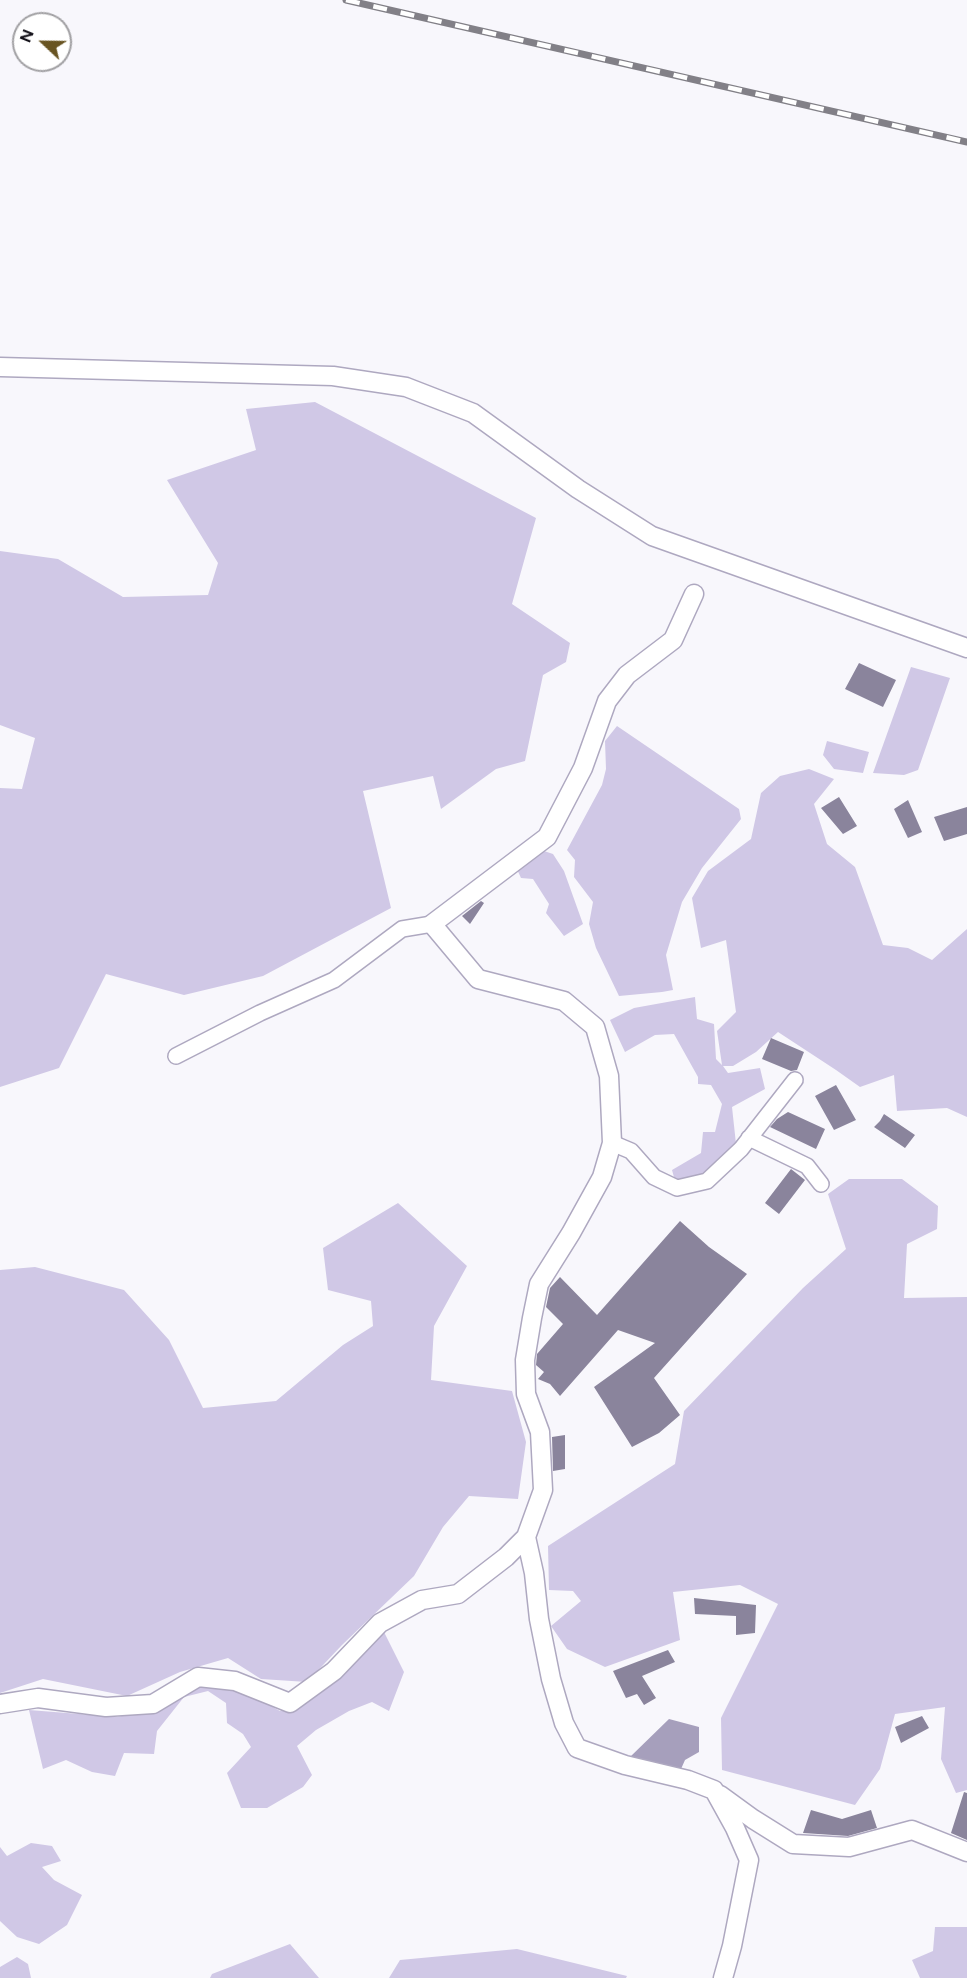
<!DOCTYPE html>
<style>
body{margin:0}
#map{position:relative;width:967px;height:1978px;overflow:hidden;background:#f8f7fc;font-family:Figtree,sans-serif}
canvas{display:block}
.north{position:absolute;left:12px;top:12px;width:60px;height:60px;box-sizing:border-box;background:#fff;border:2px solid #a1a0a3;border-radius:50%;rotate:292deg;font-size:16px;font-weight:700;line-height:24px;text-align:center;color:#14121a}
.north::after{content:'';display:block;margin:auto;width:21px;height:27px;background:#685422;clip-path:polygon(50% 0,100% 100%,50% 72%,0 100%)}
</style>
<div id="map">
<canvas width="967" height="1978"></canvas>
<div class="north">N</div>
</div>
<script>
const ctx = document.querySelector('canvas').getContext('2d');
ctx.lineJoin = 'round';
function paint(path, color) {
  ctx.fillStyle = color;
  ctx.fill(path, 'evenodd');
}
function toPath(rows) {
  const path = new Path2D();
  for (const r of rows) {
    path.moveTo(r[0], r[1]);
    for (let i = 2; i < r.length; i += 2) path.lineTo(r[i], r[i + 1]);
  }
  return path;
}
function trace(path, color, width, dash) {
  ctx.strokeStyle = color;
  ctx.lineWidth = width;
  ctx.lineCap = dash ? 'butt' : 'round';
  ctx.setLineDash(dash || []);
  ctx.stroke(path);
}
paint(toPath([
 [315,402,536,518,512,604,570,643,566,662,543,675,525,761,496,769,441,809,433,776,363,791,391,908,263,976,184,995,106,974,59,1068,0,1087,0,788,22,789,35,738,0,725,0,551,58,559,123,597,208,595,218,563,167,480,256,450,246,409],
 [911,667,950,678,918,770,904,775,873,773],
 [617,726,739,809,741,819,702,868,682,902,666,955,673,990,662,992,619,996,596,948,589,924,593,902,574,877,575,860,567,850,602,785,606,769,605,741],
 [827,741,869,752,863,773,834,769,823,755],
 [809,769,834,779,814,804,827,844,855,867,883,945,908,948,932,960,967,929,967,1117,947,1108,897,1111,894,1075,860,1087,836,1070,778,1032,756,1052,733,1066,723,1066,728,1073,760,1068,765,1089,732,1107,736,1144,707,1181,677,1188,672,1170,701,1153,703,1132,715,1132,722,1104,711,1085,698,1084,698,1077,674,1034,655,1035,625,1052,610,1020,634,1008,695,997,697,1019,714,1024,716,1059,722,1065,717,1031,736,1012,726,940,701,948,692,898,708,871,751,839,761,793,780,776],
 [541,850,553,854,564,871,583,924,564,936,546,913,549,904,533,879,521,878,515,865],
 [849,1179,902,1179,938,1206,937,1229,907,1244,904,1298,967,1297,967,1790,956,1793,941,1759,945,1707,895,1714,880,1769,855,1805,722,1770,721,1718,778,1604,740,1585,673,1592,680,1640,605,1667,567,1649,551,1626,581,1601,573,1591,549,1590,548,1546,675,1464,684,1411,803,1288,846,1249,828,1194],
 [398,1203,467,1266,434,1326,431,1380,512,1391,526,1442,518,1499,469,1496,443,1527,414,1576,342,1645,307,1682,261,1679,228,1658,180,1672,127,1696,43,1679,0,1693,0,1270,35,1267,124,1290,169,1340,203,1408,276,1401,343,1345,373,1326,371,1301,328,1290,323,1248],
 [384,1632,404,1672,389,1711,372,1702,349,1711,316,1730,297,1746,312,1775,303,1787,267,1808,241,1808,227,1773,251,1747,243,1734,227,1723,226,1703,208,1691,184,1697,157,1731,154,1754,124,1753,115,1776,92,1772,66,1760,43,1769,29,1710,117,1717,162,1707,202,1685,245,1692,280,1711,304,1701,355,1663],
 [31,1843,52,1846,61,1861,42,1867,54,1880,82,1895,67,1925,39,1944,17,1937,0,1921,0,1847,7,1856],
 [935,1927,967,1927,967,1978,920,1978,912,1960,933,1951],
 [290,1944,319,1978,210,1978,212,1974],
 [517,1949,627,1976,626,1978,389,1978,400,1960],
 [17,1957,28,1964,31,1978,0,1978,0,1967]
]), '#d0c8e6');
paint(toPath([
 [669,1719,699,1727,699,1752,685,1760,681,1769,630,1757]
]), '#a69fbc');
paint(toPath([
 [859,663,896,680,883,707,845,689],
 [839,797,857,826,843,834,821,808],
 [908,800,922,832,908,838,894,809],
 [967,807,967,834,944,841,934,817],
 [481,901,484,903,470,924,462,916],
 [771,1038,804,1052,797,1070,791,1071,762,1059],
 [836,1085,856,1120,834,1130,815,1096],
 [788,1112,825,1129,816,1149,770,1127,777,1119],
 [884,1114,915,1135,905,1148,874,1127,880,1121],
 [791,1169,805,1180,779,1214,765,1203],
 [680,1221,709,1247,747,1274,654,1378,680,1415,659,1433,632,1447,594,1387,655,1343,618,1330,560,1396,550,1384,538,1379,544,1372,536,1365,537,1354,563,1324,546,1307,550,1288,560,1277,597,1315],
 [565,1435,565,1469,553,1471,552,1437],
 [694,1598,756,1605,755,1633,736,1635,736,1616,695,1614],
 [668,1650,675,1662,642,1676,656,1698,644,1705,637,1694,626,1698,613,1671],
 [922,1716,929,1728,901,1743,895,1727],
 [964,1792,967,1793,967,1840,951,1833],
 [811,1810,842,1819,871,1810,877,1828,848,1836,803,1833]
]), '#8a849c');
const minor = toPath([
 [176,1056,260,1013,334,980,402,929,432,924],
 [749,1138,807,1166,821,1184],
 [612,1143,631,1151,654,1177,677,1188,707,1181,741,1149,795,1080]
]);
const tertiary = toPath([
 [0,367,333,376,406,387,473,413,578,489,652,536,967,648],
 [526,1537,534,1573,539,1619,551,1679,564,1723,577,1748,625,1765,688,1780,714,1790,735,1828,749,1860,732,1946,723,1978],
 [0,1704,38,1698,106,1707,153,1704,198,1677,235,1681,290,1703,334,1671,380,1623,422,1600,458,1594,506,1557,526,1537,543,1490,540,1432,526,1394,525,1360,532,1318,539,1284,571,1233,602,1177,612,1143,609,1076,595,1027,564,1001,478,979,432,924,547,837,583,768,607,701,627,675,673,640,694,594],
 [720,1795,753,1819,793,1844,849,1847,912,1830,967,1852]
]);
trace(minor, '#aea8c0', 18);
trace(tertiary, '#aea8c0', 21);
trace(minor, '#fff', 15);
trace(tertiary, '#fff', 18);
const rail = toPath([
 [346,0,967,142]
]);
trace(rail, '#828087', 7);
trace(rail, '#fff', 4.5, [14]);
</script>
